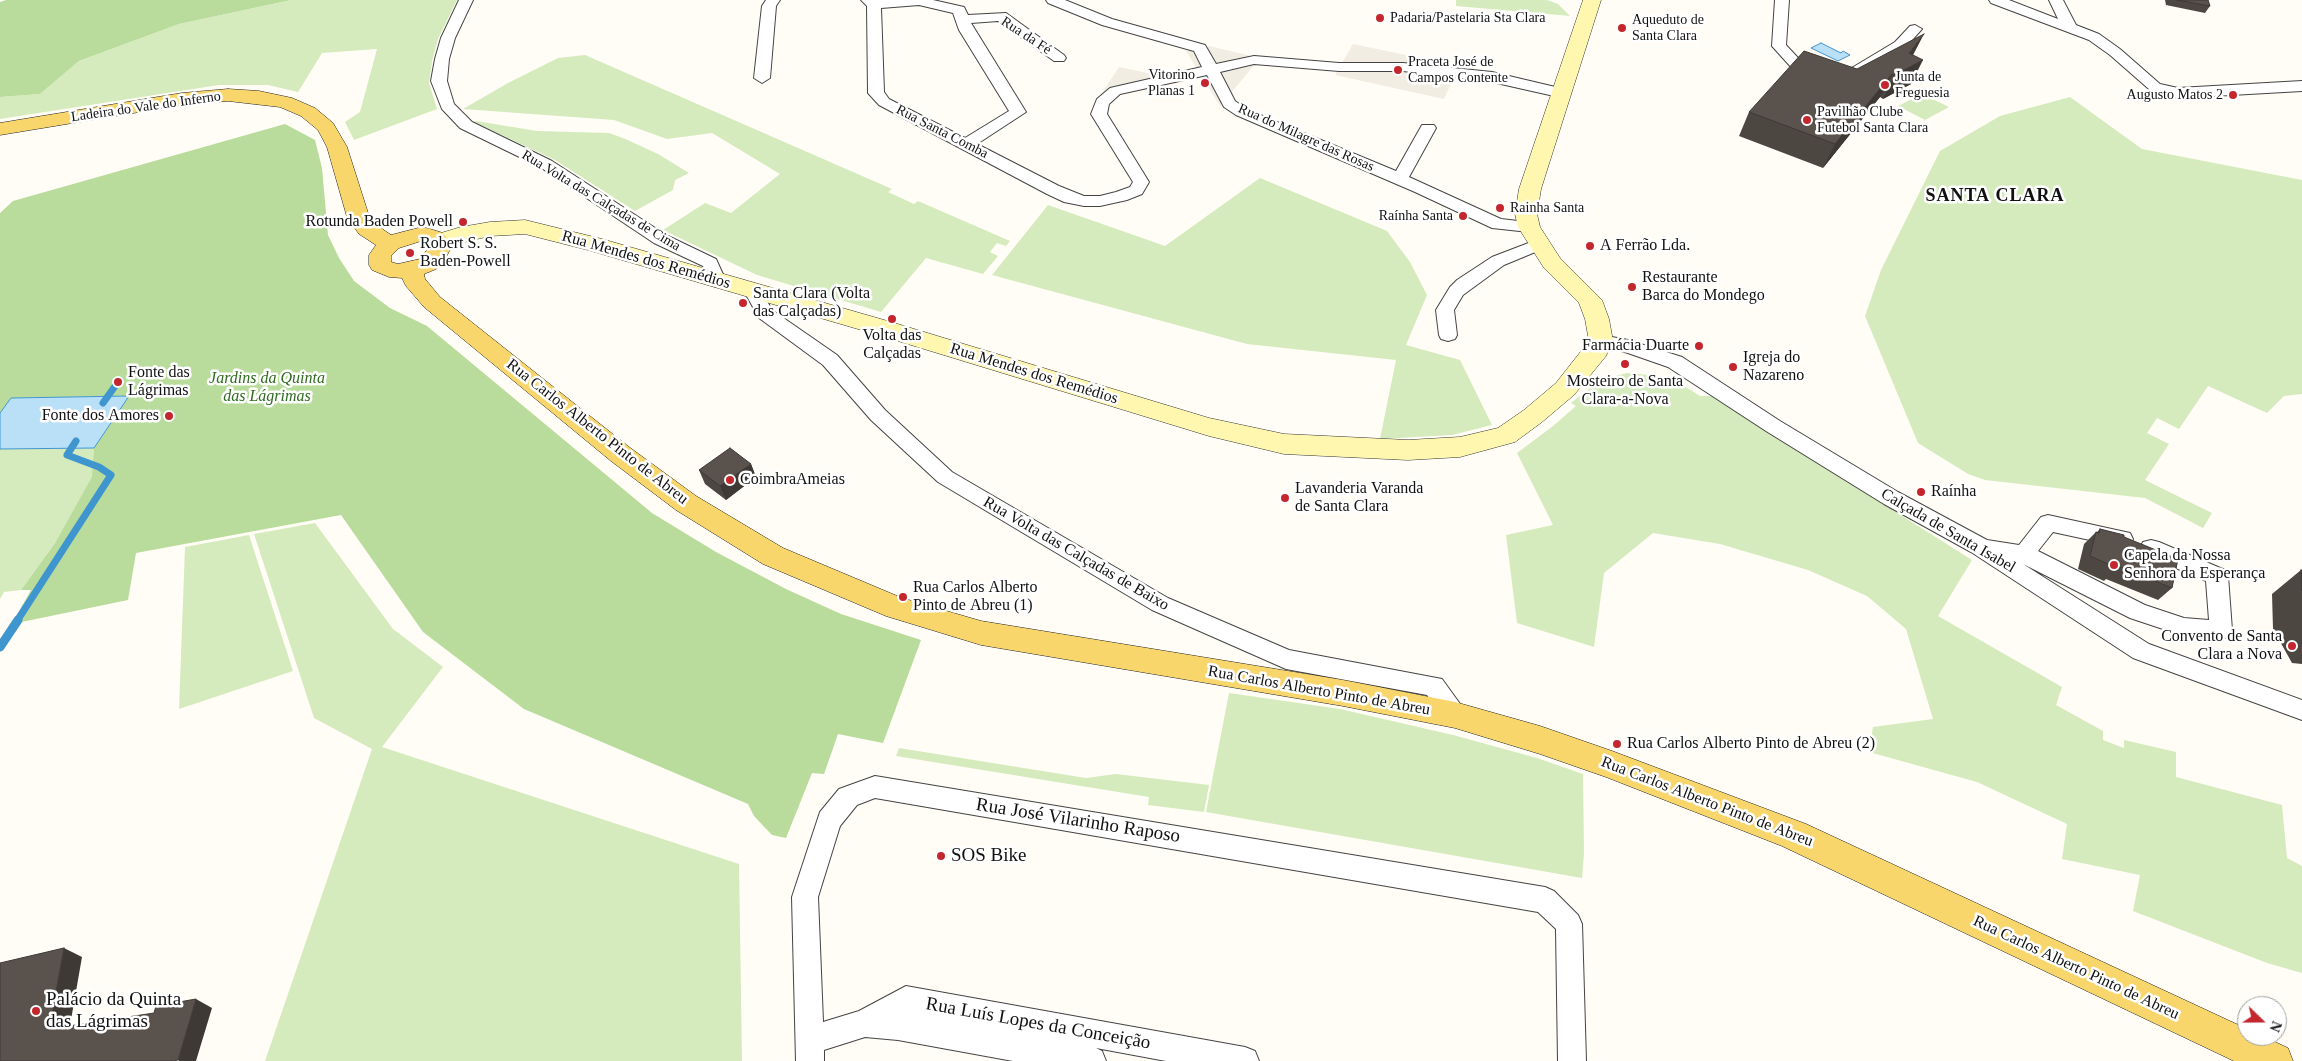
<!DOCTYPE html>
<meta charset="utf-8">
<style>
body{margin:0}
#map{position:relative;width:2302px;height:1061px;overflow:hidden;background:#fffdf5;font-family:"Times New Roman",serif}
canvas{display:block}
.north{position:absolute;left:2237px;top:996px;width:50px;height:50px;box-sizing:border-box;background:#fff;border:1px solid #a0a0a0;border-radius:50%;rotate:112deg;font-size:14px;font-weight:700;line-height:20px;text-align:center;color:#111}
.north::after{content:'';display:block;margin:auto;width:18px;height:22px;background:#c4262e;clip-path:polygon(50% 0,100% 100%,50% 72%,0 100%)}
</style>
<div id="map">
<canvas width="2302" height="1061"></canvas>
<div class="north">N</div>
</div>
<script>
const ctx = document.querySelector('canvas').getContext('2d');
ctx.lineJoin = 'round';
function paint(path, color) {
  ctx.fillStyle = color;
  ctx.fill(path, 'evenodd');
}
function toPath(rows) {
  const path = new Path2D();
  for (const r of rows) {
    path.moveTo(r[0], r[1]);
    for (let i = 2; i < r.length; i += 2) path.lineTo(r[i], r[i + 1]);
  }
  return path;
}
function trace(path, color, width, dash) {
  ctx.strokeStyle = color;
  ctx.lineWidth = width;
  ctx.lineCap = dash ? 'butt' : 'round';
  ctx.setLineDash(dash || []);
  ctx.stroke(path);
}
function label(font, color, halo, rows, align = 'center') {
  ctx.font = font + ' "Times New Roman",serif';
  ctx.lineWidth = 5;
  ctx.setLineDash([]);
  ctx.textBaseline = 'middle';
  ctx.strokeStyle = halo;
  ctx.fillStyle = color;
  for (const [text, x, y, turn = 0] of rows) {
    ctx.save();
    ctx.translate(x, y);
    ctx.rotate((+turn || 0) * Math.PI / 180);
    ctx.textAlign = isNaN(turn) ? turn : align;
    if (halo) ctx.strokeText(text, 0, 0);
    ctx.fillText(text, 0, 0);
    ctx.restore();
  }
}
paint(toPath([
 [291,0,457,0,438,39,432,61,429,83,437,109,354,140,345,122,360,112,377,49,322,53,298,92,268,85,219,85,0,119,0,97,40,94,79,61,179,24],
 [1456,0,1547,0,1558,4,1570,16,1456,6],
 [585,55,892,189,888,192,914,204,918,201,1010,241,1006,246,997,243,990,252,998,256,983,274,926,258,881,312,757,275,663,230,705,203,731,213,780,174,712,133,667,139,614,120,463,109,508,83,558,58],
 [1922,94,1949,107,1925,120,1898,106],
 [2070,97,2142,149,2302,180,2302,394,2284,396,2267,413,2208,386,2179,429,2157,418,2147,433,2169,444,2145,480,2212,513,2203,528,2145,498,1985,480,1968,474,1918,443,1865,316,1881,270,1940,151,2000,116],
 [476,121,537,131,609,133,623,138,658,154,689,173,675,180,673,190,635,211,555,160,474,122],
 [1260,178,1387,231,1410,262,1427,295,1406,345,1460,360,1492,425,1452,435,1380,439,1396,360,1247,344,992,275,1048,205,1165,246],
 [1627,373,1662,376,1678,382,1700,396,1712,396,1972,560,1938,616,2062,687,2056,705,2103,731,2103,740,2124,748,2124,740,2176,752,2176,777,2282,805,2287,858,2302,866,2302,973,2267,963,2133,911,2140,875,2062,859,2067,824,1977,782,1869,752,1873,727,1933,719,1906,629,1867,596,1808,570,1720,544,1653,533,1604,573,1594,647,1517,623,1506,535,1553,525,1517,453,1553,426,1576,406,1571,403,1600,380],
 [94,448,93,477,55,543,21,590,4,592,0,599,0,449],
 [315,523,393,629,443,667,382,747,739,864,742,1061,265,1061,372,749,314,718,254,534],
 [249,535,293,671,179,709,185,547],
 [1229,693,1340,709,1453,735,1537,758,1583,774,1584,853,1582,878,1206,812],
 [899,748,1086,778,1116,774,1209,785,1204,812,1148,805,1149,797,896,756]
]), '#d5ebbd');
paint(toPath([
 [6,0,291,0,179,24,79,61,40,94,0,97,0,2],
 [285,124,315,140,322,168,328,235,339,258,354,281,390,308,427,326,652,513,716,552,786,589,841,614,921,640,883,743,838,734,824,774,812,773,786,838,772,835,754,816,748,804,524,709,423,632,341,515,136,553,128,600,12,624,31,590,21,590,55,543,92,477,94,448,129,396,11,398,0,413,0,213,13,201]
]), '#b9dc9c');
paint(toPath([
 [1353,44,1459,66,1444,99,1335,75],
 [1209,46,1260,58,1220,106,1186,51],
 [1119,67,1162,76,1166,83,1098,99]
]), '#f1ede2');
const water = toPath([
 [1821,43,1841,53,1843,51,1850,55,1838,61,1811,48,1821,43],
 [129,396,94,448,0,449,0,413,11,398,129,396]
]);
paint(water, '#b9e0f7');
trace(water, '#3f96cf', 1);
trace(toPath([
 [103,403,118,382],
 [17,621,111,475,99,467,67,455,76,441]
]), '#3f96cf', 7);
trace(toPath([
 [0,647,18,620]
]), '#3f96cf', 9);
const street = toPath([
 [459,0,473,0,455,38,449,59,447,81,454,104,472,122,552,161,666,235,716,259,726,281,723,285,717,287,711,285,703,266,654,243,540,167,460,128,442,109,431,81,435,59,441,38,459,0],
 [766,0,780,0,776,6,770,78,762,83,754,78,762,6,766,0],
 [861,0,933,0,964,7,968,15,1006,13,1064,55,1066,58,1064,61,1054,61,998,21,971,23,1026,112,977,144,1059,186,1084,196,1100,196,1116,192,1130,187,1133,182,1091,114,1097,99,1110,88,1202,67,1194,51,1102,25,1048,3,1046,0,1065,0,1112,19,1205,45,1216,64,1254,56,1339,63,1403,63,1492,72,1568,90,1571,93,1568,96,1563,98,1492,82,1403,71,1339,71,1254,64,1220,72,1235,101,1246,109,1396,171,1422,125,1434,125,1436,128,1409,177,1501,219,1535,223,1538,227,1535,231,1529,232,1492,228,1415,192,1236,115,1224,107,1207,75,1120,94,1109,104,1107,114,1149,182,1142,194,1127,200,1100,206,1084,206,1064,202,1047,194,879,105,868,93,867,6,861,0],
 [919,5,953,13,959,30,1009,111,965,138,889,99,884,92,881,8,919,5],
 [1775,0,1789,0,1786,45,1800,60,1824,71,1826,74,1824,77,1814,77,1790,66,1772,46,1775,0],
 [1989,0,2009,0,2058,19,2049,0,2063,0,2076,25,2099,34,2120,49,2160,84,2178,88,2302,81,2302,91,2178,98,2150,90,2110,55,2089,40,1991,3,1989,0],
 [1915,25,1922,29,1905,48,1860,75,1850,75,1848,72,1850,69,1895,42,1910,26,1915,25],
 [1539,239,1545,240,1548,244,1545,248,1504,265,1463,295,1454,310,1457,335,1455,339,1448,341,1441,339,1439,335,1436,310,1450,287,1457,280,1492,257,1539,239],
 [753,285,759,287,772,310,837,355,885,410,952,472,1168,598,1289,650,1442,679,1463,708,1467,715,1463,722,1455,725,1447,722,1427,695,1286,669,1152,610,938,482,871,420,823,365,759,318,744,291,747,287,753,285],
 [1601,335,1628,340,1682,357,1780,421,1898,492,1987,540,2019,545,2041,517,2048,515,2130,533,2133,539,2130,545,2122,547,2053,532,2038,551,2145,605,2184,618,2209,620,2206,581,2143,554,2140,548,2143,542,2151,540,2159,542,2225,570,2228,576,2232,630,2229,637,2221,639,2184,636,2130,618,2023,564,2149,644,2302,700,2302,720,2133,658,1971,552,1884,504,1766,431,1668,367,1625,352,1594,345,1592,341,1594,337,1601,335],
 [875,776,1545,887,1554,891,1578,915,1582,924,1586,1061,1558,1061,1556,929,1538,912,875,798,857,805,840,826,818,897,823,1022,859,1011,906,986,1245,1047,1255,1051,1259,1061,1166,1061,1096,1048,1102,1051,1106,1061,1013,1061,898,1040,865,1037,824,1050,824,1061,796,1061,792,897,820,812,839,789,875,776]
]);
const secondary = toPath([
 [1583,0,1601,0,1541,189,1537,214,1540,227,1560,258,1602,300,1609,319,1613,341,1606,356,1574,395,1542,422,1515,442,1460,457,1408,460,1284,454,1209,436,875,334,588,250,525,234,490,236,439,248,431,246,428,241,431,236,461,227,490,222,525,220,602,239,891,322,1209,418,1284,434,1408,440,1460,437,1498,428,1524,410,1556,383,1589,341,1585,319,1579,303,1544,268,1518,227,1515,214,1519,189,1583,0]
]);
const primary = toPath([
 [228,89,259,91,292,98,315,108,333,123,347,147,369,216,375,224,391,235,422,227,430,229,443,233,452,246,443,263,436,269,424,274,425,279,440,297,629,447,696,496,783,548,902,598,981,621,1343,680,1455,702,1540,726,1612,751,1806,824,2247,1029,2247,1036,2262,1036,2288,1048,2293,1061,2234,1061,1782,846,1606,777,1540,754,1455,728,1343,706,981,645,886,616,763,564,676,510,611,461,424,307,406,286,402,278,389,277,372,270,369,265,369,255,376,245,359,234,347,217,327,147,318,130,301,116,280,107,228,101,182,105,0,135,0,123,182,93,228,89],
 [421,241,430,246,420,259,398,264,391,262,391,256,399,248,421,241]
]);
trace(street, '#444', 2);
trace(secondary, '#333', 1);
trace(primary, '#222', 1);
paint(street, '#fff');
paint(secondary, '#fff6b0');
paint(primary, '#f9d66b');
paint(toPath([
 [2165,0,2208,0,2210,6,2205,13,2166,5],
 [1913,55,1911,84,1883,99,1880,97,1823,168,1739,136,1749,112,1857,69],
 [751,464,756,477,726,500,705,484,699,470],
 [2100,529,2124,537,2172,588,2158,600,2106,579,2104,581,2078,569,2084,544,2096,532,2097,532],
 [2301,570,2302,570,2302,664,2292,663,2273,629,2272,594]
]), '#4d4742');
paint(toPath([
 [1924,34,1912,57,1923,60,1911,84,1883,99,1895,75,1909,53],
 [1892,74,1880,97,1823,168,1835,144],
 [751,464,756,477,726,500,720,486],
 [64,948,82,957,68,1037,49,1029],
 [196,999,212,1008,196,1061,179,1061,178,1060]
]), '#3f3936');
const building = toPath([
 [2177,0,2208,0,2210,6,2177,0],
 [1924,34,1909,53,1923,60,1895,75,1892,74,1835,144,1749,112,1804,51,1857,69,1924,34],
 [730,448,751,464,720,486,699,470,730,448],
 [2100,529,2124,535,2124,537,2178,559,2172,588,2118,566,2117,568,2090,556,2096,532,2099,533,2100,529],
 [2301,570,2302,570,2302,591,2301,570],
 [64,948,49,1029,154,1013,156,1006,196,999,178,1060,173,1061,0,1061,0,963,64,948]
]);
paint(building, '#5a524d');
trace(building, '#3f3936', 1);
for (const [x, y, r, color] of [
 [1380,18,5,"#c4262e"],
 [1622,28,5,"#c4262e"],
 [1398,70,5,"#c4262e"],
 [1205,83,5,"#c4262e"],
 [1885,85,5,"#c4262e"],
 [2233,95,5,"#c4262e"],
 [1807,120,5,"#c4262e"],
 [1500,208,5,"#c4262e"],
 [1463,216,5,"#c4262e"],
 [463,222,5,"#c4262e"],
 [1590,246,5,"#c4262e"],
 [410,253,5,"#c4262e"],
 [1632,287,5,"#c4262e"],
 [743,303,5,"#c4262e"],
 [892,319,5,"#c4262e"],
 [1699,346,5,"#c4262e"],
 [1625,364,5,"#c4262e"],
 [1733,367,5,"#c4262e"],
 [118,382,5,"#c4262e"],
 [169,416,5,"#c4262e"],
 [730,480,5,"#c4262e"],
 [1921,492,5,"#c4262e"],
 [1285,498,5,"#c4262e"],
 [2114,565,5,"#c4262e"],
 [903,597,5,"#c4262e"],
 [2292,646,5,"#c4262e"],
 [1617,744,5,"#c4262e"],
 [941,856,5,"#c4262e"],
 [36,1011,5,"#c4262e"]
]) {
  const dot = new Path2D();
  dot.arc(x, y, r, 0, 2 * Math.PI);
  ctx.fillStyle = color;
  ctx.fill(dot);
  trace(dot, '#fff', 2);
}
label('14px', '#111', '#fff', [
 ["Padaria/Pastelaria Sta Clara",1390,18],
 ["Aqueduto de",1632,20],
 ["Santa Clara",1632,36],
 ["Praceta José de",1408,62],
 ["Campos Contente",1408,78],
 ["Vitorino",1195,75,"right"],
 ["Planas 1",1195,91,"right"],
 ["Junta de",1895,77],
 ["Freguesia",1895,93],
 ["Augusto Matos 2",2223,95,"right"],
 ["Pavilhão Clube",1817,112],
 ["Futebol Santa Clara",1817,128],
 ["Rainha Santa",1510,208],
 ["Raínha Santa",1453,216,"right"]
], 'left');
label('14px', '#111', '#fff', [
 ["Rua da Fé",1026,36,33],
 ["Ladeira do Vale do Inferno",146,107,-8],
 ["Rua Santa Comba",942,132,27],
 ["Rua do Milagre das Rosas",1306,138,24],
 ["Rua Volta das Calçadas de Cima",601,201,31]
]);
label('16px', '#111', '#fff', [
 ["Rotunda Baden Powell",453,222,"right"],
 ["Robert S. S.",420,244],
 ["Baden-Powell",420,262],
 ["A Ferrão Lda.",1600,246],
 ["Restaurante",1642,278],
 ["Barca do Mondego",1642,296],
 ["Santa Clara (Volta",753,294],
 ["das Calçadas)",753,312],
 ["Volta das",892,336,"center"],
 ["Calçadas",892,354,"center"],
 ["Farmácia Duarte",1689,346,"right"],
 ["Igreja do",1743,358],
 ["Nazareno",1743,376],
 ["Fonte das",128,373],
 ["Lágrimas",128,391],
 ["Mosteiro de Santa",1625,382,"center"],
 ["Clara-a-Nova",1625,400,"center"],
 ["Fonte dos Amores",159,416,"right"],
 ["CoimbraAmeias",740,480],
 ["Lavanderia Varanda",1295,489],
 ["de Santa Clara",1295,507],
 ["Raínha",1931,492],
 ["Capela da Nossa",2124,556],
 ["Senhora da Esperança",2124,574],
 ["Rua Carlos Alberto",913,588],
 ["Pinto de Abreu (1)",913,606],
 ["Convento de Santa",2282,637,"right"],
 ["Clara a Nova",2282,655,"right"],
 ["Rua Carlos Alberto Pinto de Abreu (2)",1627,744]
], 'left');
label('16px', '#111', '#fff', [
 ["Rua Mendes dos Remédios",646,260,16],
 ["Rua Mendes dos Remédios",1034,374,17],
 ["Rua Carlos Alberto Pinto de Abreu",597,432,38],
 ["Calçada de Santa Isabel",1948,531,30],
 ["Rua Volta das Calçadas de Baixo",1076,554,30],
 ["Rua Carlos Alberto Pinto de Abreu",1319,691,10],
 ["Rua Carlos Alberto Pinto de Abreu",1707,802,21],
 ["Rua Carlos Alberto Pinto de Abreu",2076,968,25]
]);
label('italic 16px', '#2f6b1f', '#fff', [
 ["Jardins da Quinta",267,379],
 ["das Lágrimas",267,397]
]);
ctx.letterSpacing = '1px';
label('bold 18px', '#111', '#fff', [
 ["SANTA CLARA",1995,196]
]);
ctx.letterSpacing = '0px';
label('19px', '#111', '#fff', [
 ["Rua José Vilarinho Raposo",1078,821,9],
 ["Rua Luís Lopes da Conceição",1038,1024,10]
]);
label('19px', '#111', '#fff', [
 ["SOS Bike",951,856],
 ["Palácio da Quinta",46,1000],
 ["das Lágrimas",46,1022]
], 'left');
</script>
